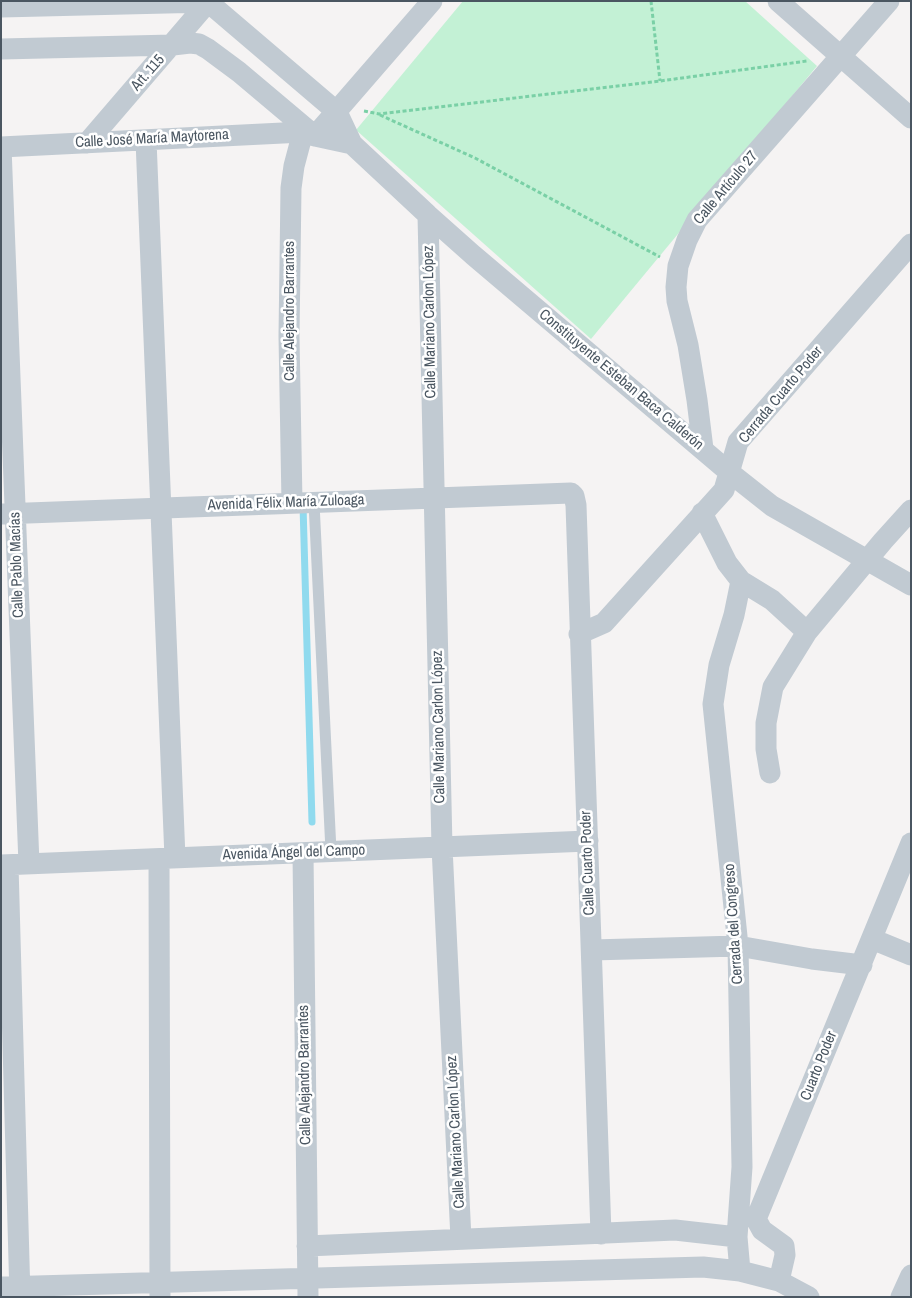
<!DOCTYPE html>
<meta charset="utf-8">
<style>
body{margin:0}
#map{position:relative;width:912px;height:1298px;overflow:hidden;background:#f5f3f3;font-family:"Archivo Narrow",sans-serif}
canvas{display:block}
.frame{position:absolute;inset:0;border:2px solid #4a5661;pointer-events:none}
</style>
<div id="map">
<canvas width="912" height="1298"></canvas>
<div class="frame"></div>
</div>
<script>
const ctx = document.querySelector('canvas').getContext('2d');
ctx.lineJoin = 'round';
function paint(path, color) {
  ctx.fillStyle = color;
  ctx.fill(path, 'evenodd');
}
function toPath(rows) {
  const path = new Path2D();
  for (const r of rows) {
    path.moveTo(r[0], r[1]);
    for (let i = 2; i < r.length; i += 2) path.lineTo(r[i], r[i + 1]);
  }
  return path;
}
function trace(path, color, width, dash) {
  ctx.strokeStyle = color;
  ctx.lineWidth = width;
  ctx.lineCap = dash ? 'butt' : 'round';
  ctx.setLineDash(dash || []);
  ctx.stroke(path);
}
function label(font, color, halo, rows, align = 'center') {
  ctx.font = font + ' "Archivo Narrow",sans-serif';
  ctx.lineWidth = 5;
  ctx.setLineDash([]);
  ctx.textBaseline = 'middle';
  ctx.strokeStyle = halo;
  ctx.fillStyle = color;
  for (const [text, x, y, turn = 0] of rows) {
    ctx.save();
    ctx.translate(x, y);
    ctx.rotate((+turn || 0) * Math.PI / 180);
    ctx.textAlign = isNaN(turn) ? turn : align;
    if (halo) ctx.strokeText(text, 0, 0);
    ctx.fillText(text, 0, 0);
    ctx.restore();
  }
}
paint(toPath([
 [463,1,745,1,817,66,591,339,356,130]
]), '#c3f1d5');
trace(toPath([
 [303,505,312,822]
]), '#90daee', 7);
trace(toPath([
 [651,1,660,81],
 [364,111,379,114,660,81,807,61],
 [380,115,475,158,660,257]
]), '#7ad0a6', 3, [4, 2.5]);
trace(toPath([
 [314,503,331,851]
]), '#c1cad2', 11);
trace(toPath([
 [778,1,911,118],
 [208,2,337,112,352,144,428,215,473,255,729,472,772,506,911,585],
 [1,7,208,2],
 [1,49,173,45,190,43,199,44,208,49,239,72,315,136,352,144],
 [146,140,175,858],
 [87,143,209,1],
 [1,147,29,864],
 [1,147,303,132],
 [428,215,442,847,461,1239],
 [703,449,697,400,688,345,677,301,676,287,678,266,687,240,697,220,889,1],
 [292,503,289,336,291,188,294,166,303,132,315,136,432,1],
 [702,513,727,563,741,581,772,600,807,632],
 [1,514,571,493,574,496,576,505,601,1234],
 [579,634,604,623,724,490,738,442,911,244],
 [770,773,766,749,766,723,773,687,807,632,883,541,911,510],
 [303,853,308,1297],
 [159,859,160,1297],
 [1,865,588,841],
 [8,865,20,1297],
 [872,939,911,955],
 [592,950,738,946,812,959,862,965],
 [307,1246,675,1230,737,1237],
 [740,1271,737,1237,742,1167,738,946,713,704,719,665,734,615,741,581],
 [779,1281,785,1255,784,1246,762,1230,756,1219,911,843],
 [1,1287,703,1267,740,1271,779,1281,809,1297],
 [901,1297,911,1275]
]), '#c1cad2', 21);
label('15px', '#4a5661', '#fff', [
 ["Art. 115",148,73,-49],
 ["Calle José María Maytorena",152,139,-3],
 ["Calle Artículo 27",726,188,-50],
 ["Calle Alejandro Barrantes",290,311,-90],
 ["Calle Mariano Carlon López",430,322,-91],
 ["Constituyente Esteban Baca Calderón",621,380,40],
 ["Cerrada Cuarto Poder",781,395,-50],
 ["Avenida Félix María Zuloaga",286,503,-2],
 ["Calle Pablo Macías",17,565,-92],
 ["Calle Mariano Carlon López",439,727,-91],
 ["Avenida Ángel del Campo",294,853,-2],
 ["Calle Cuarto Poder",588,863,-92],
 ["Cerrada del Congreso",734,924,-94],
 ["Cuarto Poder",819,1066,-68],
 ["Calle Alejandro Barrantes",305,1075,-91],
 ["Calle Mariano Carlon López",456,1132,-93]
]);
</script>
